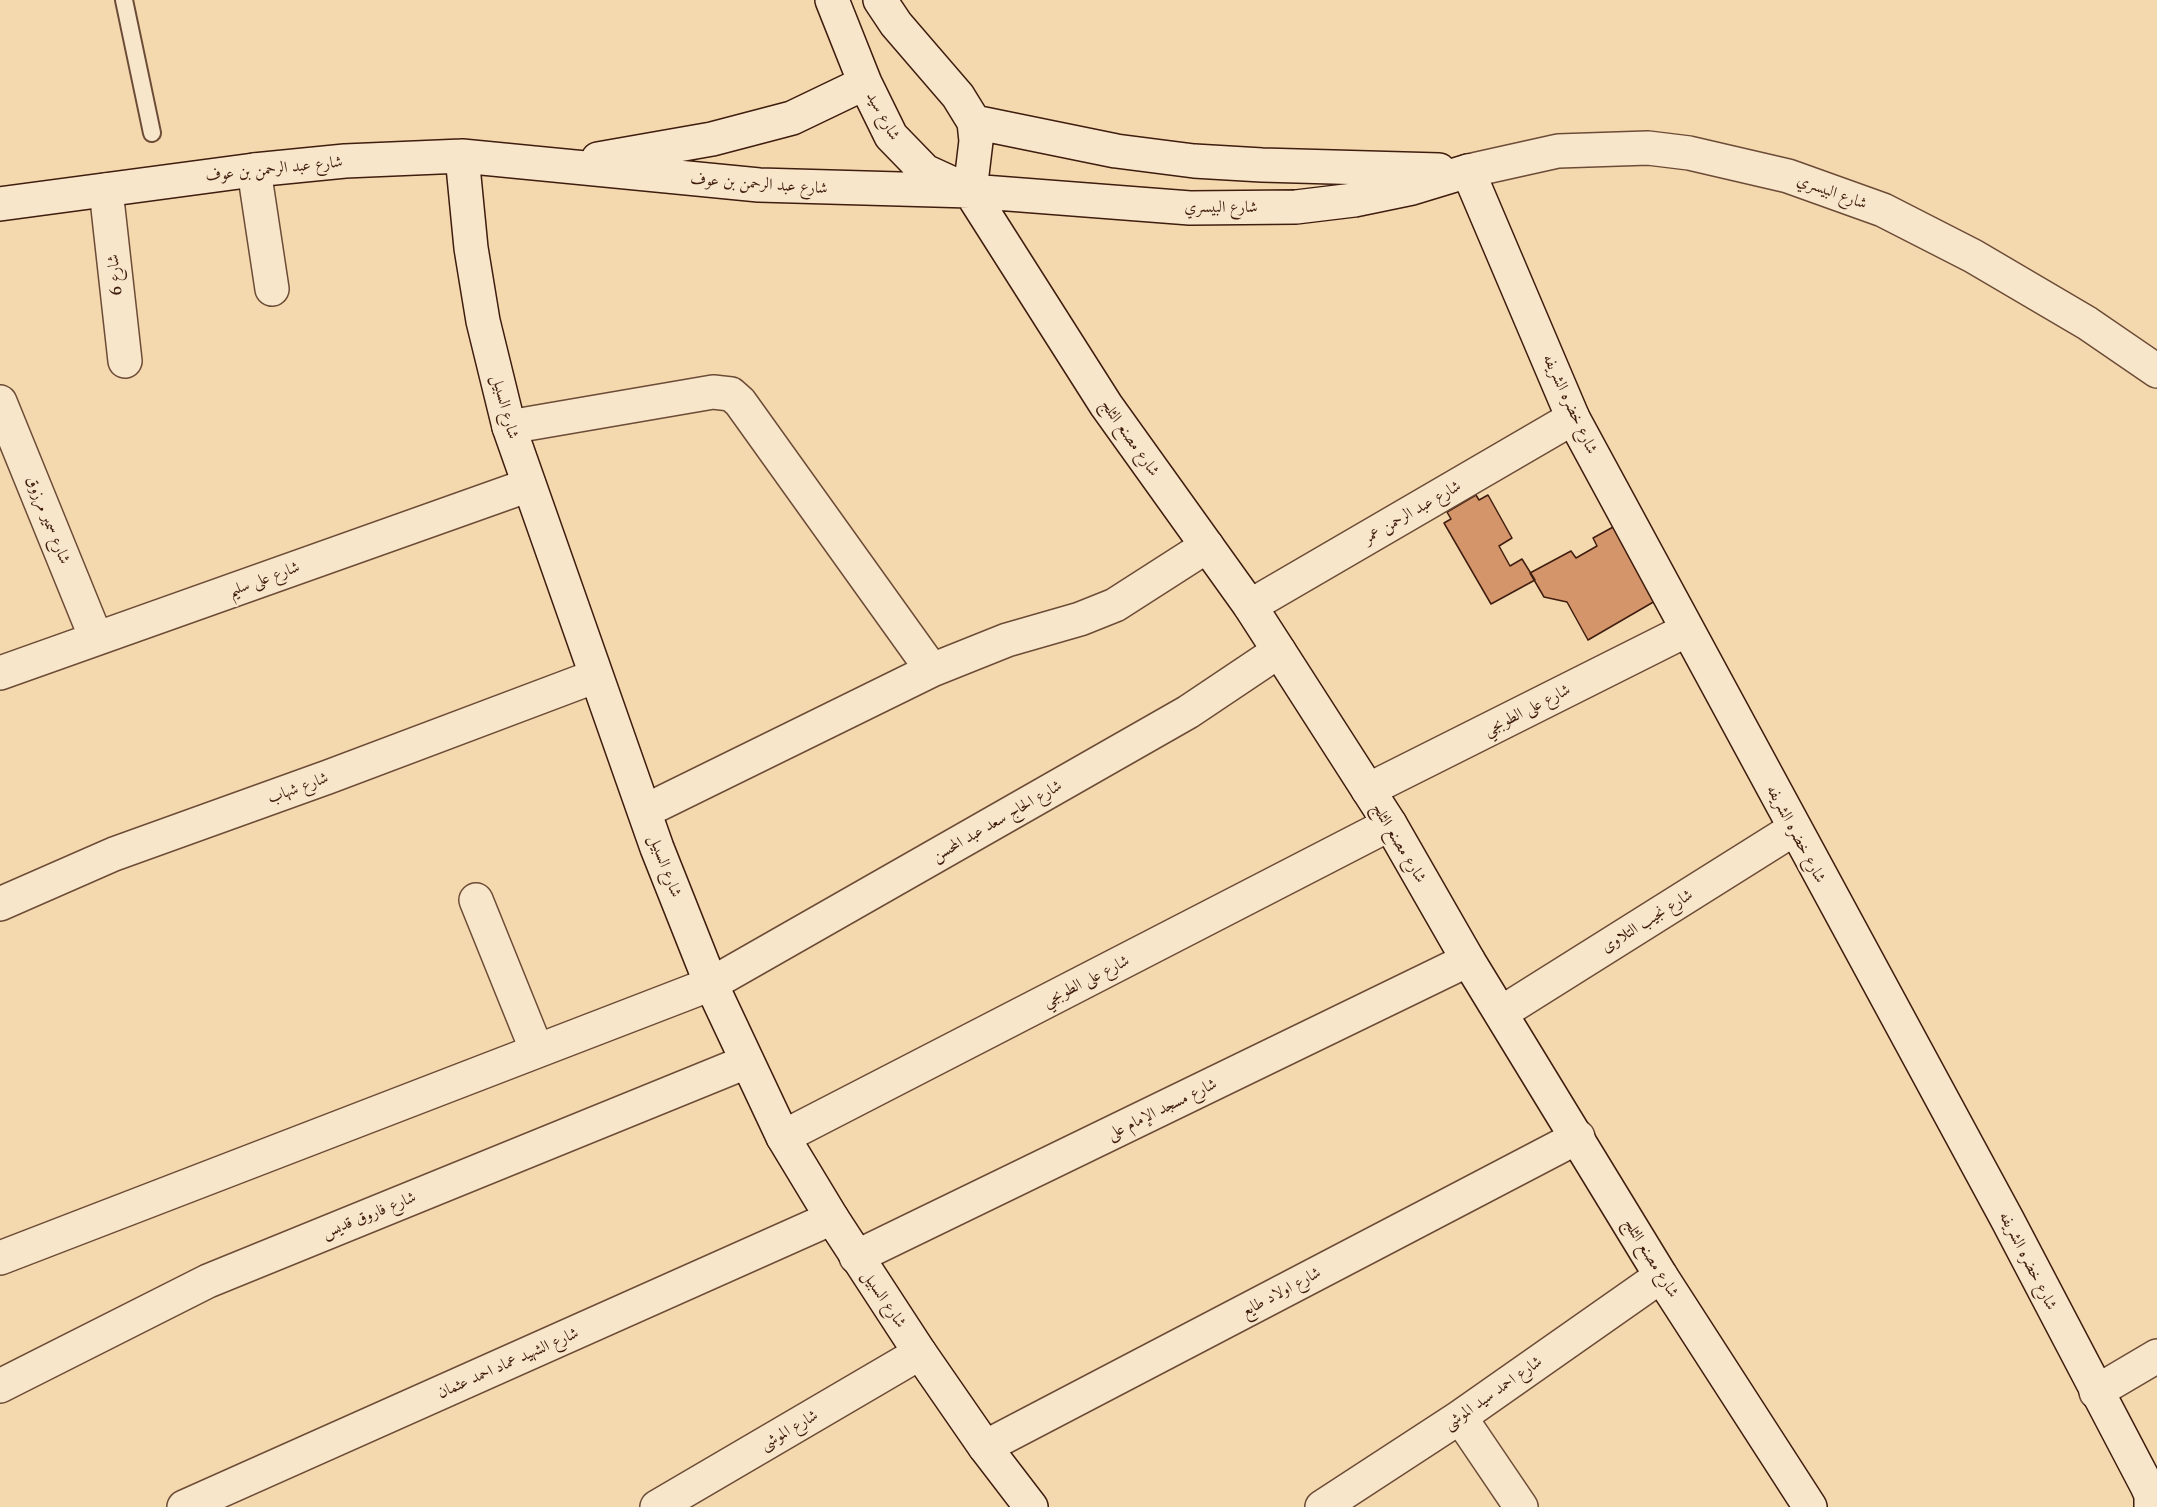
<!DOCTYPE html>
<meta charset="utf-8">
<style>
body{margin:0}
canvas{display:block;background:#f4d8ae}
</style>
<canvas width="2157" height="1507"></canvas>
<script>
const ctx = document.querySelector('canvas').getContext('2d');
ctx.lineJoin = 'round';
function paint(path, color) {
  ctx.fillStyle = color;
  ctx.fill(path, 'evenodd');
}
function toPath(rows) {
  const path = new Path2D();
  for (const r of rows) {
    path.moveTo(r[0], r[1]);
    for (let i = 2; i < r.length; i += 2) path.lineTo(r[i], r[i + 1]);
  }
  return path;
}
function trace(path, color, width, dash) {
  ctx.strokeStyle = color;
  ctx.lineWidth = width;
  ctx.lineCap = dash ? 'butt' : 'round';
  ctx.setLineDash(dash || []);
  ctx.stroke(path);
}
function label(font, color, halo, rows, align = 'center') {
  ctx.font = font + ' "Libre Caslon Text",Amiri,serif';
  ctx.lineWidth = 4.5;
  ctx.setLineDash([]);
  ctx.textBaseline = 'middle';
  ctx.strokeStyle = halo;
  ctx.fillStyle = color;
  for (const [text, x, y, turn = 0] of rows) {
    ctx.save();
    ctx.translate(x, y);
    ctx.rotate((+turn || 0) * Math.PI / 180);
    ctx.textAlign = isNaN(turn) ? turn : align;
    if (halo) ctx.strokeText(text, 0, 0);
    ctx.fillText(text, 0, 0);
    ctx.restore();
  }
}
const building = toPath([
 [1476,495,1479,500,1488,495,1512,538,1499,546,1510,566,1522,559,1535,580,1491,604,1444,523,1451,519,1447,512,1476,495],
 [1615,526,1662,597,1588,640,1567,602,1544,597,1530,573,1571,551,1576,558,1597,546,1593,538,1615,526]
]);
paint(building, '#d4956a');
trace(building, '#3f1d0f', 1.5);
const lane = toPath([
 [124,0,152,133]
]);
const street = toPath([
 [254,170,272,289],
 [1468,171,1558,151,1648,148,1689,153,1788,176,1883,210,1973,256,2087,323,2157,371],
 [106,190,125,361],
 [0,402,96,638],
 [509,427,713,392,731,394,740,402,932,670],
 [1250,606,1573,418],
 [0,673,529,485],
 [1368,790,1687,630],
 [645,811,932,670,1007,640,1080,619,1115,605,1207,546],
 [476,900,537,1051],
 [0,904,114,854,328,777,596,676],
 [1501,1013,1794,829],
 [783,1137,1390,824],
 [856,1257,1468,960],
 [0,1258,711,984,1188,712,1279,651],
 [0,1386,208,1281,746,1062],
 [2096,1392,2157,1356],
 [1460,1417,1521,1507],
 [985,1447,1578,1137],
 [184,1507,832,1218],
 [657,1507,920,1353],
 [1322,1507,1460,1417,1661,1276]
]);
const secondary = toPath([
 [832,0,865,83,891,136,925,171,960,187],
 [880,0,896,24,958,96,974,122,976,141,970,191],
 [974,122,1116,151,1194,161,1262,165,1439,170],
 [462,156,471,248,483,321,509,427,657,848,711,984,783,1137,832,1218,920,1353,985,1447,1031,1507],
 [598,159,712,139,792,118,865,83],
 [1468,171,1573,418,2007,1219,2147,1486,2151,1495,2151,1507],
 [970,191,1106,405,1250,606,1279,651,1390,824,1468,960,1661,1276,1810,1507],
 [0,204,254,170,345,161,462,156,759,185,970,191,1190,208,1296,207,1354,200,1412,188,1468,171]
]);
trace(lane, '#6c4c37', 20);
trace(street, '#6c4c37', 36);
trace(secondary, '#3f1d0f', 36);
trace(lane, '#f8e6ca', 16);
trace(street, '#f8e6ca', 33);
trace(secondary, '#f8e6ca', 33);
label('16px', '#3f1d0f', '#f8e6ca', [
 ["شارع سيد",883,116,61],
 ["شارع عبد الرحمن بن عوف",274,169,-6],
 ["شارع عبد الرحمن بن عوف",759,184,4],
 ["شارع البيسري",1832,192,20],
 ["شارع البيسري",1221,207],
 ["شارع 6",115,275,-96],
 ["شارع خضره الشريفه",1570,404,65],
 ["شارع السبيل",505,407,75],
 ["شارع مصنع الثلج",1130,438,55],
 ["شارع عبد الرحمن عمر",1412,512,-30],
 ["شارع سمير مرزوق",48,520,68],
 ["شارع على سليم",264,579,-20],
 ["شارع على الطوبجي",1527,710,-27],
 ["شارع شهاب",298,788,-20],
 ["شارع الحاج سعد عبد المحسن",997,821,-30],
 ["شارع خضره الشريفه",1796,834,62],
 ["شارع مصنع الثلج",1399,843,59],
 ["شارع السبيل",665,866,69],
 ["شارع نجيب التلاوى",1647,921,-32],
 ["شارع على الطوبجي",1086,981,-27],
 ["شارع مسجد الإمام على",1162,1109,-26],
 ["شارع فاروق قديس",369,1215,-22],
 ["شارع مصنع الثلج",1651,1258,58],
 ["شارع خضره الشريفه",2028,1261,63],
 ["شارع اولاد طايع",1281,1292,-28],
 ["شارع السبيل",884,1299,56],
 ["شارع الشهيد عماد احمد عثمان",508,1363,-24],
 ["شارع احمد سيد الموشى",1493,1393,-35],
 ["شارع الموشى",789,1430,-30]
]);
</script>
